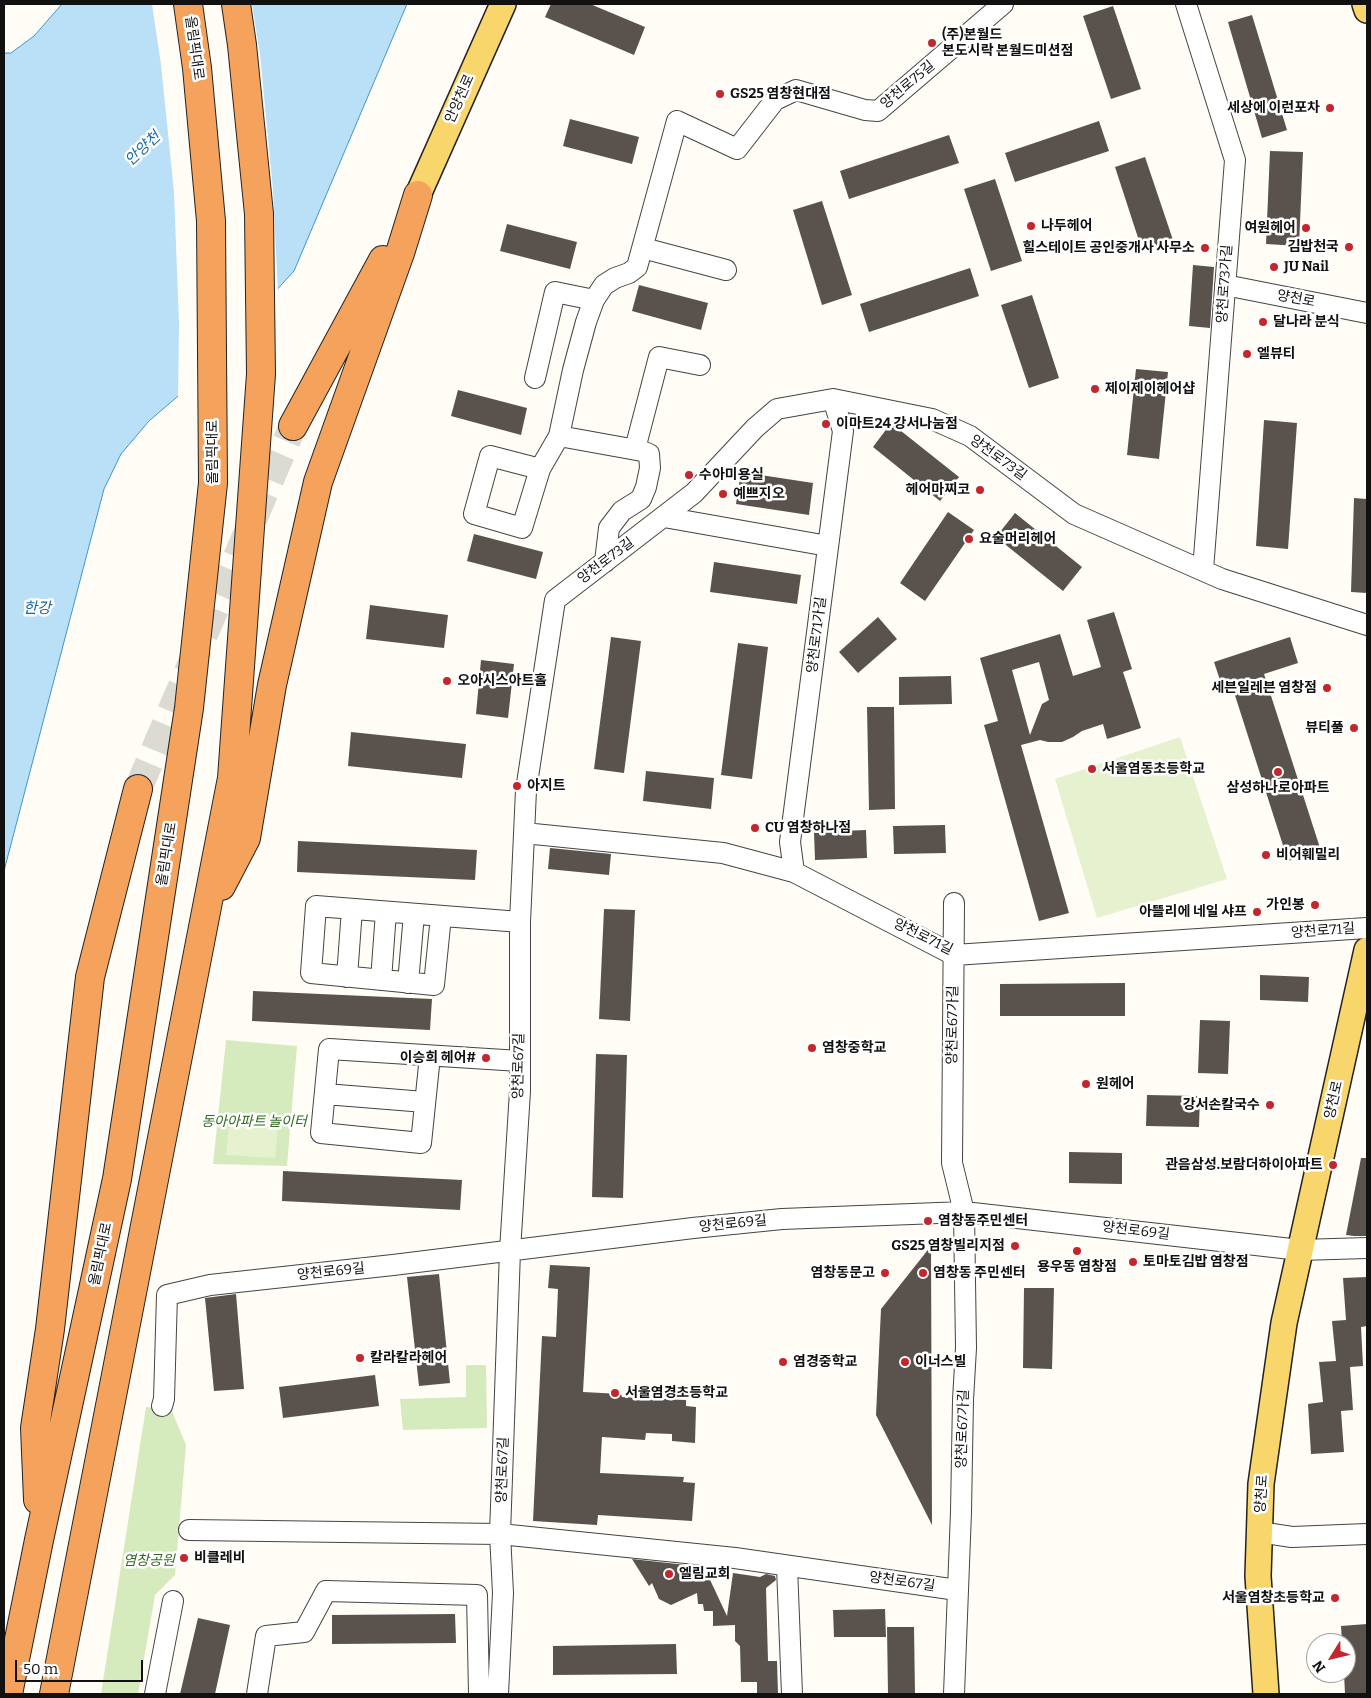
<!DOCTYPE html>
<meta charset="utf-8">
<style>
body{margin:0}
#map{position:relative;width:1371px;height:1698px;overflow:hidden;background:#fffdf5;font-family:Bitter,serif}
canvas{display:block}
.frame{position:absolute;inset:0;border:5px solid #111;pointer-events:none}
.north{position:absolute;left:1306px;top:1633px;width:50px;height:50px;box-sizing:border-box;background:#fff;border:1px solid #a0a0a0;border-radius:50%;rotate:234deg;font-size:14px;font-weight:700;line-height:20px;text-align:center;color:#111}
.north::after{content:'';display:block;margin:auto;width:18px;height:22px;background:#c4262e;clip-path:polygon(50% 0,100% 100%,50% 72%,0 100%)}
.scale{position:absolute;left:15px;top:1660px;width:128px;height:22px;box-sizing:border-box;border:2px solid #111;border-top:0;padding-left:6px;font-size:15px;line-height:18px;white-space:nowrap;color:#111;-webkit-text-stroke:4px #fff;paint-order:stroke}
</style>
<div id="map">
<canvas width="1371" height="1698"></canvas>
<div class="frame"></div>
<div class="north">N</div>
<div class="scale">50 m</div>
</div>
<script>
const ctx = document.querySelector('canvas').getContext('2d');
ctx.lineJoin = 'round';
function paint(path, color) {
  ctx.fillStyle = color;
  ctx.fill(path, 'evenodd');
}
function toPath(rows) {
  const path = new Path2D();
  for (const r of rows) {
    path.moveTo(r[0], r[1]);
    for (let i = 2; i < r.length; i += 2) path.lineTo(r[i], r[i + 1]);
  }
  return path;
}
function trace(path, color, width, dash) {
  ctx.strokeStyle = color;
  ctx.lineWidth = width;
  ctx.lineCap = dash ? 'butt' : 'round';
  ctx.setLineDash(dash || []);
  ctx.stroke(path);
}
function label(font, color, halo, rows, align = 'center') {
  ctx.font = font + ' Bitter,"Noto Sans KR",serif';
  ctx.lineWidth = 5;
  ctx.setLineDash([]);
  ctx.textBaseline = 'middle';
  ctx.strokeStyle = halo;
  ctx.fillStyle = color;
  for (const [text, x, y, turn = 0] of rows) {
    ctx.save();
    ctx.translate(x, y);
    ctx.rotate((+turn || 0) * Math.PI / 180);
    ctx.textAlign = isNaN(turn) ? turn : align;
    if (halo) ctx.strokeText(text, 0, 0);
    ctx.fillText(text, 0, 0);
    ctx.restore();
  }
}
paint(toPath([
 [226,1040,297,1046,287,1166,213,1164],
 [466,1365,486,1365,487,1428,403,1430,400,1399,466,1397],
 [146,1407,171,1409,186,1445,175,1575,155,1595,138,1694,101,1694]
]), '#d5ebbd');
paint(toPath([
 [1180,737,1227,879,1097,918,1055,779],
 [230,1114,279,1116,275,1158,226,1155]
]), '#e6f2cf');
const water = toPath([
 [62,4,407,4,294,271,184,391,149,421,121,454,104,489,4,871,4,53,11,53,34,36,62,4]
]);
paint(water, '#b9e0f7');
trace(water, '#3f96cf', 1);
paint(toPath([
 [152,4,252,4,260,54,273,190,278,293,178,400,179,324,174,192,161,65]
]), '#fffdf5');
paint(toPath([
 [551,4,590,4,645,27,634,55,545,17],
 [1113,6,1141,89,1111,99,1083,16],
 [1252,15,1287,130,1262,138,1228,22],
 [570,119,639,137,632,164,563,146],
 [1099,121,1109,151,1015,182,1005,153],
 [949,135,959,163,849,199,840,171],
 [1270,151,1303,152,1299,246,1266,244],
 [1145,157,1173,240,1142,250,1115,167],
 [995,179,1022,261,991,271,964,189],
 [822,201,852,295,822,305,793,210],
 [507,224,577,242,570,269,500,251],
 [1193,265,1214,267,1210,328,1189,326],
 [970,268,979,296,869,332,860,304],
 [639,285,708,303,701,330,632,311],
 [1032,295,1059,378,1029,388,1001,305],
 [1136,369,1168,372,1159,459,1127,455],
 [458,390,527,408,521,435,451,416],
 [1264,420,1297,423,1288,549,1256,546],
 [891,423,959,477,940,501,873,447],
 [741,472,813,483,809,515,736,504],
 [1354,498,1367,499,1367,593,1351,592],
 [948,512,974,530,925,601,900,583],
 [1015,513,1082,567,1063,591,996,537],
 [474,534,543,552,536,579,467,561],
 [714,562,801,575,797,604,710,592],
 [370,605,448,615,444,648,366,639],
 [1114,612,1132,669,1123,672,1141,728,1107,739,1103,724,1082,731,1073,737,1062,742,1048,742,1040,740,1021,745,1069,913,1039,921,984,725,998,721,980,658,1060,634,1073,676,1101,667,1087,620],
 [1039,662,1049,700,1042,704,1030,735,1012,670],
 [878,617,897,639,858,673,839,652],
 [611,637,641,641,624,773,594,769],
 [1290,637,1298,663,1264,674,1321,851,1288,861,1232,686,1223,689,1214,662],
 [738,643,768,647,752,779,721,775],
 [481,660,514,664,508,718,476,714],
 [951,676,952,704,899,705,899,677],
 [867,707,894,707,895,809,869,810],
 [351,732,466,744,462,778,348,766],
 [646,771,714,778,711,809,643,801],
 [945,825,946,853,894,854,893,826],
 [866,830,867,858,815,860,814,832],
 [298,841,477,850,475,880,297,872],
 [550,848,611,854,609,875,548,869],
 [604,909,635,910,630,1021,599,1019],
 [1260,975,1309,977,1308,1002,1260,1000],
 [1125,983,1125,1016,1000,1016,1000,984],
 [253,991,432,999,430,1030,252,1021],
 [1200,1020,1230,1021,1228,1074,1198,1073],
 [596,1054,627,1055,623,1198,592,1197],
 [1147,1095,1200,1096,1199,1127,1146,1126],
 [1069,1152,1122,1153,1122,1184,1069,1183],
 [1361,1158,1367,1158,1367,1236,1354,1236,1346,1235],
 [283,1171,462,1180,460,1210,282,1201],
 [931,1246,932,1525,876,1415,881,1309],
 [550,1265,590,1267,583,1392,621,1394,622,1397,686,1400,686,1406,696,1407,695,1443,672,1441,672,1434,646,1433,645,1440,602,1437,600,1473,684,1477,683,1482,695,1483,692,1521,598,1515,597,1525,533,1521,542,1336,556,1337,558,1289,548,1288],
 [439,1274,450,1383,419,1386,407,1277],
 [1367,1277,1367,1326,1361,1327,1363,1366,1350,1367,1353,1410,1341,1411,1344,1452,1311,1454,1308,1404,1323,1402,1319,1362,1336,1361,1332,1321,1346,1320,1343,1278],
 [1024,1288,1054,1288,1052,1369,1023,1368],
 [236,1294,244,1389,214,1391,205,1298],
 [375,1375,379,1406,283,1418,279,1387],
 [632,1559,704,1567,727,1616,733,1573,760,1577,766,1574,775,1576,776,1580,766,1588,768,1661,777,1661,778,1694,757,1694,757,1682,741,1682,740,1646,735,1641,735,1625,713,1626,713,1611,704,1611,703,1604,698,1604,697,1593,671,1605,659,1599,652,1583,649,1586],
 [885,1609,886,1637,834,1637,833,1610],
 [455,1614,456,1643,332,1644,332,1615],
 [198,1618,230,1625,215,1694,180,1694],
 [1367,1624,1367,1694,1345,1694,1344,1673,1346,1673,1346,1643,1342,1643,1341,1626],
 [887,1627,914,1627,915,1694,888,1694],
 [676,1644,677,1674,553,1675,553,1646]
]), '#5a524d');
trace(toPath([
 [138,789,293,426]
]), '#dbdad3', 28, [28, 14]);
const minor = toPath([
 [1186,4,1235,160,1203,570],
 [643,248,726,270],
 [1225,285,1367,313],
 [535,378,555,292,594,300],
 [635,449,659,357,700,365],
 [540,469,490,456,474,514,522,528,540,469,559,436],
 [664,517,828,546],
 [605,562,609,528,622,511,641,499,646,487,650,468,649,454,642,451,559,436,573,370,586,322,594,300,604,285,615,278,629,273,637,267,677,121,737,149,775,100,796,90,865,110,878,111,1003,4],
 [524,833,723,853,794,872,954,955,1367,928],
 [794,872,790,842,843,431,833,399],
 [441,916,434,985,311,973,316,906,520,922],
 [347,977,352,909],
 [381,980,386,912],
 [408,983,414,914],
 [430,1056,421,1143,321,1133,329,1049,520,1061],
 [325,1094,425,1102],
 [162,1406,164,1399,167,1295,210,1285,393,1265,693,1228,782,1219,964,1212,1300,1250,1367,1248],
 [189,1530,500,1534,735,1558,957,1590],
 [1259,1532,1292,1537,1367,1534],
 [787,1567,792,1694],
 [155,1694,173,1601],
 [257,1694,266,1636,304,1632,326,1591,477,1595,479,1694],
 [498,1694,503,1593,500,1534,510,1251,520,1091,520,922,526,790,555,600,694,493,755,428,777,409,833,399,932,419,970,436,1074,514,1222,579,1367,625],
 [954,1694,961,1512,963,1400,966,1348,964,1212,952,1163,954,903]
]);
const major = toPath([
 [1365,4,1367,10],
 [418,195,503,4],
 [1266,1694,1258,1576,1261,1484,1284,1323,1367,950]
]);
const highway = toPath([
 [293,426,383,260],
 [221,886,246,838,272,685,318,482,400,253,418,195],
 [38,1500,35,1428,50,1329,90,977,138,789],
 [8,1694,39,1540,117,1179,189,708,213,483,211,221,197,68,188,4],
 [54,1694,232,778,261,374,259,214,242,45,236,4]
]);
trace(minor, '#444', 22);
trace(major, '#222', 28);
trace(highway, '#222', 30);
trace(minor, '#fff', 20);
trace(major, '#f9d66b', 25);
trace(highway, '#f5a25d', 28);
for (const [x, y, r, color] of [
 [932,43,5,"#c4262e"],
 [720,94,5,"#c4262e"],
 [1330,108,5,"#c4262e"],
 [1031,226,5,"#c4262e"],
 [1306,228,5,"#c4262e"],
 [1349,247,5,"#c4262e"],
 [1205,248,5,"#c4262e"],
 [1274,267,5,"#c4262e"],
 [1263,322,5,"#c4262e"],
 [1247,354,5,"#c4262e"],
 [1095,389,5,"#c4262e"],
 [826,424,5,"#c4262e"],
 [689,475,5,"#c4262e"],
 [980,490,5,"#c4262e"],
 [723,494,5,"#c4262e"],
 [969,539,5,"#c4262e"],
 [447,681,5,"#c4262e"],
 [1327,688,5,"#c4262e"],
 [1354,728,5,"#c4262e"],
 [1092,769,5,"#c4262e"],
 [1278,772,5,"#c4262e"],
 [517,786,5,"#c4262e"],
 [755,828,5,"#c4262e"],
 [1266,855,5,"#c4262e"],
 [1315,905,5,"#c4262e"],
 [1257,912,5,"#c4262e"],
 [812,1048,5,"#c4262e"],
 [486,1058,5,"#c4262e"],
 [1086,1084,5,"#c4262e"],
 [1270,1105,5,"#c4262e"],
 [1333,1165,5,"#c4262e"],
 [928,1221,5,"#c4262e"],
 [1015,1246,5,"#c4262e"],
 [1077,1251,5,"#c4262e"],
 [1133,1262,5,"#c4262e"],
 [885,1273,5,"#c4262e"],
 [923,1273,5,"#c4262e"],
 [360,1358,5,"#c4262e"],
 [783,1362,5,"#c4262e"],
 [905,1362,5,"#c4262e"],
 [615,1393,5,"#c4262e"],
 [184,1558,5,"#c4262e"],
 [669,1574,5,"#c4262e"],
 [1335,1598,5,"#c4262e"]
]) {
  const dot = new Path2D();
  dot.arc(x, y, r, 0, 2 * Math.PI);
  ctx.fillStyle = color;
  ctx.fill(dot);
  trace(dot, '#fff', 2);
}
label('bold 14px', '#111', '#fff', [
 ["(주)본월드",942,35],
 ["본도시락 본월드미션점",942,51],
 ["GS25 염창현대점",730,94],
 ["세상에 이런포차",1320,108,"right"],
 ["나두헤어",1041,226],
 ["여원헤어",1296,228,"right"],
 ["김밥천국",1339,247,"right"],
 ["힐스테이트 공인중개사 사무소",1195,248,"right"],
 ["JU Nail",1284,267],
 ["달나라 분식",1273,322],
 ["엘뷰티",1257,354],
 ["제이제이헤어샵",1105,389],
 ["이마트24 강서나눔점",836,424],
 ["수아미용실",699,475],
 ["헤어마찌코",970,490,"right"],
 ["예쁘지오",733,494],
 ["요술머리헤어",979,539],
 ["오아시스아트홀",457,681],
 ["세븐일레븐 염창점",1317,688,"right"],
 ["뷰티풀",1344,728,"right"],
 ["서울염동초등학교",1102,769],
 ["아지트",527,786],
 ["삼성하나로아파트",1278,788,"center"],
 ["CU 염창하나점",765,828],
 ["비어훼밀리",1276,855],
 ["가인봉",1305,905,"right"],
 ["아뜰리에 네일 샤프",1247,912,"right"],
 ["염창중학교",822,1048],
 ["이승희 헤어#",476,1058,"right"],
 ["원헤어",1096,1084],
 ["강서손칼국수",1260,1105,"right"],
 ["관음삼성.보람더하이아파트",1323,1165,"right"],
 ["염창동주민센터",938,1221],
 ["GS25 염창빌리지점",1005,1246,"right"],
 ["토마토김밥 염창점",1143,1262],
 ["용우동 염창점",1077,1267,"center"],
 ["염창동문고",875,1273,"right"],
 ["염창동 주민센터",933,1273],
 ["칼라칼라헤어",370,1358],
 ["염경중학교",793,1362],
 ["이너스빌",915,1362],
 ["서울염경초등학교",625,1393],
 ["비클레비",194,1558],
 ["엘림교회",679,1574],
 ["서울염창초등학교",1325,1598,"right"]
], 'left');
label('14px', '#111', '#fff', [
 ["올림픽대로",194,48,82],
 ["양천로75길",908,85,-40],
 ["안양천로",460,99,-66],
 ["양천로73가길",1225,284,-86],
 ["양천로",1296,299,11],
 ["올림픽대로",213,452,-90],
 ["양천로73길",998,458,36],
 ["양천로73길",606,561,-37],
 ["양천로71가길",817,635,-83],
 ["올림픽대로",167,854,-81],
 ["양천로71길",1323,931,-4],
 ["양천로71길",923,937,26],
 ["양천로67가길",953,1025,-89],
 ["양천로67길",519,1066,-89],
 ["양천로",1334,1100,-77],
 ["양천로69길",733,1224,-6],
 ["양천로69길",1136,1231,7],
 ["올림픽대로",101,1254,-78],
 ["양천로69길",331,1272,-6],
 ["양천로67가길",963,1429,-88],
 ["양천로67길",503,1470,-88],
 ["양천로",1262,1494,-86],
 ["양천로67길",902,1582,8]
]);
label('italic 14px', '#2f6b1f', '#fff', [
 ["동아아파트 놀이터",254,1122],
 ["염창공원",149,1561]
]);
label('italic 15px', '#1768a6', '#fff', [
 ["안양천",143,149,-43],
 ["한강",37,609]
]);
</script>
